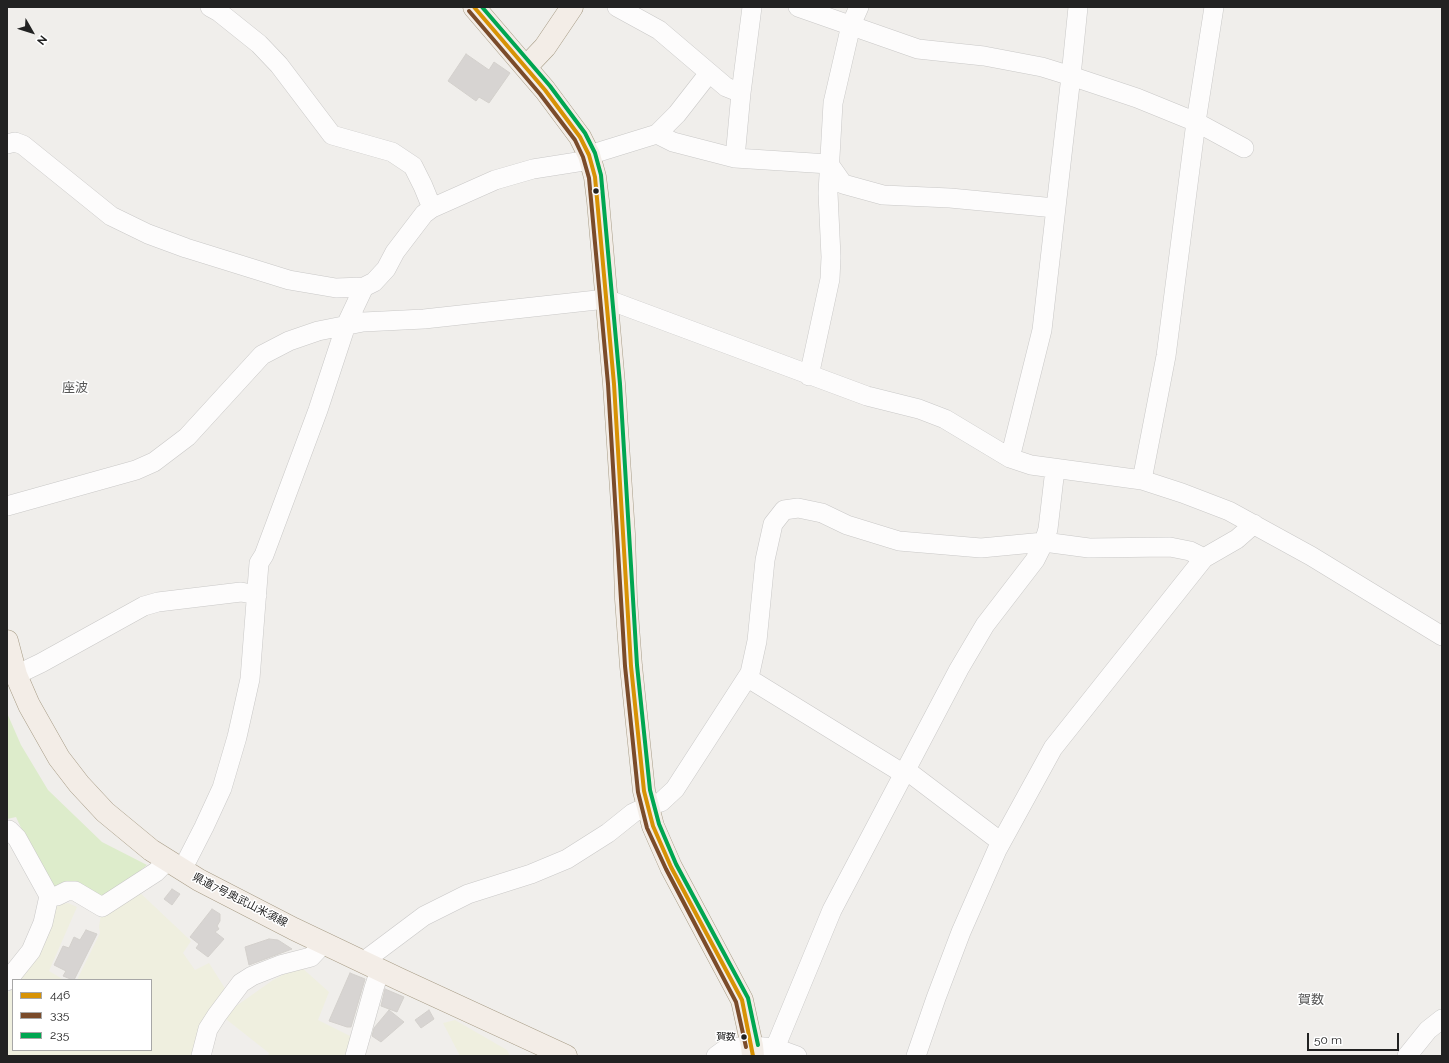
<!DOCTYPE html>
<meta charset="utf-8">
<style>
body{margin:0}
#map{position:relative;width:1449px;height:1063px;overflow:hidden;background:#f0eeeb;font-family:Raleway,sans-serif}
canvas{display:block}
.frame{position:absolute;inset:0;border:8px solid #222;pointer-events:none}
.legend{position:absolute;left:12px;top:979px;width:140px;height:72px;box-sizing:border-box;background:#fff;border:1px solid #a7a7a7;margin:0;padding:5px 7px;list-style:none;font-size:12px;color:#222}
.legend li{display:flex;align-items:center;gap:8px;height:20px}
.legend b{width:20px;border:1px solid #a7a7a7}
.north{position:absolute;left:12px;top:12px;width:40px;height:40px;-webkit-text-stroke:3px #fff;paint-order:stroke;rotate:129deg;font-size:11px;font-weight:700;line-height:16px;text-align:center;color:#222}
.north::after{content:'';display:block;margin:auto;width:14px;height:18px;background:#222;clip-path:polygon(50% 0,100% 100%,50% 72%,0 100%)}
.scale{position:absolute;left:1307px;top:1033px;width:92px;height:18px;box-sizing:border-box;border:2px solid #222;border-top:0;padding-left:5px;font-size:12px;line-height:14px;white-space:nowrap;color:#222;-webkit-text-stroke:3px #fff;paint-order:stroke}
</style>
<div id="map">
<canvas width="1449" height="1063"></canvas>
<div class="frame"></div>
<ul class="legend">
<li><b style="height:5px;background:#d79205"></b>446</li>
<li><b style="height:5px;background:#7a4b2a"></b>335</li>
<li><b style="height:5px;background:#00a651"></b>235</li>
</ul>
<div class="north">N</div>
<div class="scale">50 m</div>
</div>
<script>
const ctx = document.querySelector('canvas').getContext('2d');
ctx.lineJoin = 'round';
function paint(path, color) {
  ctx.fillStyle = color;
  ctx.fill(path, 'evenodd');
}
function toPath(rows) {
  const path = new Path2D();
  for (const r of rows) {
    path.moveTo(r[0], r[1]);
    for (let i = 2; i < r.length; i += 2) path.lineTo(r[i], r[i + 1]);
  }
  return path;
}
function trace(path, color, width, dash) {
  ctx.strokeStyle = color;
  ctx.lineWidth = width;
  ctx.lineCap = dash ? 'butt' : 'round';
  ctx.setLineDash(dash || []);
  ctx.stroke(path);
}
function label(font, color, halo, rows, align = 'center') {
  ctx.font = font + ' Raleway,"Noto Sans JP",sans-serif';
  ctx.lineWidth = 3;
  ctx.setLineDash([]);
  ctx.textBaseline = 'middle';
  ctx.strokeStyle = halo;
  ctx.fillStyle = color;
  for (const [text, x, y, turn = 0] of rows) {
    ctx.save();
    ctx.translate(x, y);
    ctx.rotate((+turn || 0) * Math.PI / 180);
    ctx.textAlign = isNaN(turn) ? turn : align;
    if (halo) ctx.strokeText(text, 0, 0);
    ctx.fillText(text, 0, 0);
    ctx.restore();
  }
}
paint(toPath([
 [135,888,191,941,183,953,195,970,209,963,226,990,198,1034,191,1056,7,1056,7,993,13,989,13,1050,151,1050,151,980,77,980,100,933,99,927,101,914],
 [68,903,77,907,49,971,64,980,19,980,56,905],
 [300,966,329,992,318,1020,352,1037,347,1056,268,1056,269,1053,222,1016,273,980],
 [455,1020,507,1050,510,1056,460,1056,443,1023]
]), '#efefdf');
paint(toPath([
 [7,713,21,745,48,790,102,842,147,865,101,902,50,891,16,817,7,819]
]), '#ddeccb');
const building = toPath([
 [466,54,489,70,494,62,510,73,489,103,479,97,476,101,448,81,466,54],
 [172,889,180,894,172,905,164,899,172,889],
 [212,909,220,914,220,921,217,926,219,929,215,932,224,939,208,957,196,948,199,944,190,937,212,909],
 [86,930,97,934,74,980,73,980,63,976,66,971,54,965,63,946,69,948,74,937,80,940,86,930],
 [269,939,278,940,292,949,249,965,245,947,269,939],
 [350,973,365,979,351,1027,347,1027,329,1021,350,973],
 [385,989,404,997,397,1012,381,1006,385,989],
 [389,1010,404,1022,381,1042,372,1036,374,1028,389,1010],
 [429,1010,434,1019,421,1028,415,1020,429,1010]
]);
paint(building, '#d7d4d2');
trace(building, '#d3d0cc', 1);
const minor = toPath([
 [210,7,219,12,259,44,279,65,332,135,392,152,413,166,423,186,432,208],
 [617,7,659,30,726,87,741,93],
 [798,7,918,49,984,56,1042,67,1071,76,1137,98,1196,122,1244,148],
 [657,134,673,142,735,158,829,164],
 [7,144,15,142,23,145,111,216,148,234,186,248,289,280,336,288,364,287,374,282,386,269,395,252,424,214,432,208,495,180,533,169,590,160],
 [589,155,657,134,677,114,709,73],
 [735,158,741,93,752,7],
 [829,164,843,184,883,195,950,198,1055,208],
 [809,376,830,279,831,257,828,193,833,103,851,25,859,7],
 [1010,458,1042,330,1071,76,1078,7],
 [1142,480,1166,356,1196,122,1214,7],
 [7,506,136,470,154,462,187,437,262,355,289,341,318,331,363,322,424,319,606,299,867,396,919,409,945,419,1010,458,1031,465,1142,480,1182,493,1229,511,1311,556,1442,636],
 [16,675,41,663,144,606,158,602,241,592,257,595],
 [748,678,904,774],
 [906,770,1001,842],
 [7,830,9,830,17,838,49,896],
 [182,870,204,827,222,788,237,737,250,679,259,563,264,555,318,410,346,325,364,287],
 [364,961,424,916,468,894,531,874,567,859,608,833,633,813,648,806,661,802,675,789,750,673,757,641,765,560,773,524,784,510,798,508,822,513,847,525,899,541,981,548,1044,542,1089,548,1170,547,1190,551,1204,558],
 [7,981,31,951,43,923,49,896,57,896,67,891,75,891,102,907,156,872,167,861],
 [775,1048,832,910,959,669,985,625,1035,560,1044,542,1048,529,1055,469],
 [201,1056,208,1029,217,1015,241,983,252,976,280,965,311,957,324,943],
 [355,1056,374,988,380,970],
 [716,1056,727,1048,752,1046,775,1048,797,1056],
 [916,1056,936,998,961,932,997,850,1053,748,1204,558,1237,539,1254,524],
 [1407,1056,1428,1030,1442,1019]
]);
const major = toPath([
 [474,7,545,90,580,137,589,155,595,177,598,201,614,384,624,534,626,599,631,666,644,791,653,826,671,867,742,1000,752,1046,753,1056],
 [526,67,545,47,572,7],
 [7,641,16,675,29,705,59,758,79,784,105,812,151,850,199,880,294,929,399,979,566,1056]
]);
trace(minor, '#c9c8c7', 20);
trace(major, '#a79c86', 23);
trace(minor, '#fdfcfc', 19);
trace(major, '#f3ede7', 22);
trace(toPath([
 [474,7,545,90,580,137,589,155,595,177,614,384,631,666,644,791,653,826,671,867,742,1000,753,1056]
]), '#d79205', 4);
trace(toPath([
 [469,11,540,94,575,140,583,157,589,178,608,384,625,666,638,792,647,828,666,869,736,1002,746,1047]
]), '#7a4b2a', 4);
trace(toPath([
 [482,7,550,86,585,133,595,153,601,175,620,384,637,665,650,790,659,824,676,864,748,998,758,1045]
]), '#00a651', 4);
for (const [x, y, r, color] of [
 [596,191,3.5,"#222"],
 [744,1037,3.5,"#222"]
]) {
  const dot = new Path2D();
  dot.arc(x, y, r, 0, 2 * Math.PI);
  ctx.fillStyle = color;
  ctx.fill(dot);
  trace(dot, '#fff', 1.5);
}
label('10px', '#222', '#fff', [
 ["賀数",736,1037]
], 'right');
label('11px', '#222', '#fff', [
 ["県道7号奥武山米須線",240,900,27]
]);
label('13px', '#555', '#fff', [
 ["座波",75,388],
 ["賀数",1311,1000]
]);
</script>
